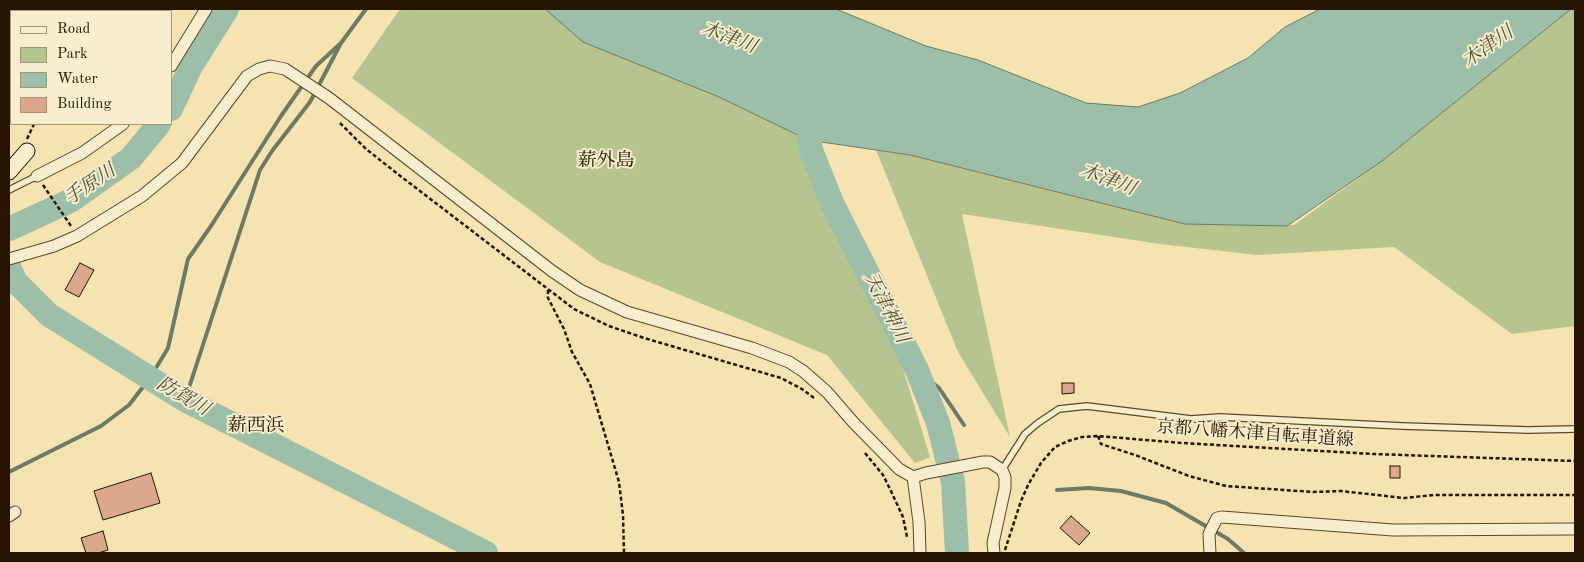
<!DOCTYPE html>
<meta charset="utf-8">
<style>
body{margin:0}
#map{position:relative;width:1584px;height:562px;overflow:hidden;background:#f5e3b1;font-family:"Old Standard TT",serif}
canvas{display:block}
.frame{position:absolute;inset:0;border:10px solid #261400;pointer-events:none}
.legend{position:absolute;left:10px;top:10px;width:162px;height:115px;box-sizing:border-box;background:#f8edcc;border:1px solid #a4967a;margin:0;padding:6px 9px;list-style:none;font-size:15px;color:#261400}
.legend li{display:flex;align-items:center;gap:10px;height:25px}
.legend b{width:25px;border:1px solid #a4967a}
</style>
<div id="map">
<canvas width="1584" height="562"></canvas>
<div class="frame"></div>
<ul class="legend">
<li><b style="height:6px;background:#f8edcc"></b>Road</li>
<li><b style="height:14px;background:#b6c590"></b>Park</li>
<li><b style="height:14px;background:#9dbea9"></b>Water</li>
<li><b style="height:14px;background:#dca88c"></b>Building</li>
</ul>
</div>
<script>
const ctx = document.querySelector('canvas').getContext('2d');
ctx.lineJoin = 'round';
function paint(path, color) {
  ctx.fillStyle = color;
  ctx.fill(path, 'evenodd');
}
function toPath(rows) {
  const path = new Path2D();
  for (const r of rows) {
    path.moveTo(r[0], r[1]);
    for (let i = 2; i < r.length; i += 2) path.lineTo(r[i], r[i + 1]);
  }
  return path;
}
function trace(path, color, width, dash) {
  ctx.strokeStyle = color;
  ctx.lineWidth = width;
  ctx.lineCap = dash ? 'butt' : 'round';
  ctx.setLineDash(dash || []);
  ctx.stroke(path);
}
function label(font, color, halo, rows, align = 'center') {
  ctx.font = font + ' "Old Standard TT","Noto Serif JP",serif';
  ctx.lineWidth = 4;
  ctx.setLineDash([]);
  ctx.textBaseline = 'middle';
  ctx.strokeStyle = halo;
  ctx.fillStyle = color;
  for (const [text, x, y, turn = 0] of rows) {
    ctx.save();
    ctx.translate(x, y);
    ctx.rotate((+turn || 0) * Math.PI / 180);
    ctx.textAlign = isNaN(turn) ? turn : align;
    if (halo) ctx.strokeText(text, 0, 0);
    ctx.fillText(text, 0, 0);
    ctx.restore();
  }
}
paint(toPath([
 [400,9,547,9,719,97,810,141,832,203,901,362,930,457,915,463,827,355,600,262,352,78],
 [1571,9,1575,9,1575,326,1512,334,1394,247,1257,255,1160,244,962,214,1010,437,958,352,876,150,910,155,1185,224,1294,225,1382,161]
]), '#b6c590');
const water = toPath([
 [545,9,836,9,926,46,978,60,1086,103,1138,107,1180,93,1248,58,1285,27,1320,9,1571,9,1382,161,1287,226,1185,224,910,155,808,140,719,97,583,42,545,9]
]);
paint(water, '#9dbea9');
trace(water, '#6d7a65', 1);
trace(toPath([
 [917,370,939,388,964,425],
 [185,400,260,170,272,151,310,102,341,43,366,9],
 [9,472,101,426,129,405,150,378,168,348,188,259,211,226,281,116,316,66,341,43],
 [1057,490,1089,488,1121,491,1166,503,1228,539,1244,553]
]), '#6d7a65', 4);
trace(toPath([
 [171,109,191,66,227,9],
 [806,109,811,150,832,203,917,370,938,423,953,482,957,553],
 [9,229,72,200,131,158,159,124],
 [9,267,16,282,49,315,185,400,486,553]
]), '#9dbea9', 24);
const building = toPath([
 [80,263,94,270,79,297,65,290,80,263],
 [1062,383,1074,383,1074,393,1062,394,1062,383],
 [1390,466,1400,466,1400,478,1390,478,1390,466],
 [151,473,160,503,103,520,94,491,151,473],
 [1071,516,1090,533,1079,545,1060,528,1071,516],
 [103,531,108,550,98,553,86,553,81,538,103,531]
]);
paint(building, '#dca88c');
trace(building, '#261400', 1);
const lane = toPath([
 [9,190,37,176],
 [1002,470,1025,434,1038,423,1059,409,1087,406,1191,419,1220,417,1402,426,1528,430,1575,429]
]);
const street = toPath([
 [171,66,206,9],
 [37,176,82,153,123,124],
 [9,259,54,246,77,236,142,196,182,163,247,76,259,69,270,66,285,69,329,98,552,271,580,290,627,312,752,348,789,362,803,371,827,392,853,422,899,469,913,477,919,522,920,553],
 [913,477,926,473,983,462,990,462,1002,470,1005,477,1005,488,993,543,994,553],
 [9,516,15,512],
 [1210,553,1209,534,1217,518,1222,517,1393,530,1575,529]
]);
const secondary = toPath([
 [9,172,27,151]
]);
trace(lane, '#5a482c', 8);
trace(street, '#5a482c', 13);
trace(secondary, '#261400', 17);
trace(toPath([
 [35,9,36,11],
 [340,123,366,149,403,178,574,309,609,326,644,338,781,378,802,389,814,398],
 [27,139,34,124],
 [43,185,71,226],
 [548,290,548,298,564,329,572,352,590,384,619,482,623,515,624,553],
 [1098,436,1101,444,1135,455,1189,476,1226,486,1313,492,1341,491,1404,498,1434,495,1575,495],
 [865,453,883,475,890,489,903,517,907,537],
 [1005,550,1021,501,1028,485,1041,463,1055,447,1068,441,1082,437,1098,436,1182,443,1374,454,1575,461]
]), '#261400', 2.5, [4, 2.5]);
trace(lane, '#f8edcc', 5.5);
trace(street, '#f8edcc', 11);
trace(secondary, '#f8edcc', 15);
label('18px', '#261400', '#f8edcc', [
 ["京都八幡木津自転車道線",1255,434,4]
]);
label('italic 19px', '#50503b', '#f8edcc', [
 ["木津川",729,38,21],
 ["木津川",1488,47,-35],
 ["木津川",1108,180,21],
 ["手原川",90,185,-34],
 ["天津神川",886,308,63],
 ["防賀川",183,397,30]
]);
label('19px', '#261400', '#f8edcc', [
 ["薪外島",606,161],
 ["薪西浜",256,426]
]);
</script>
